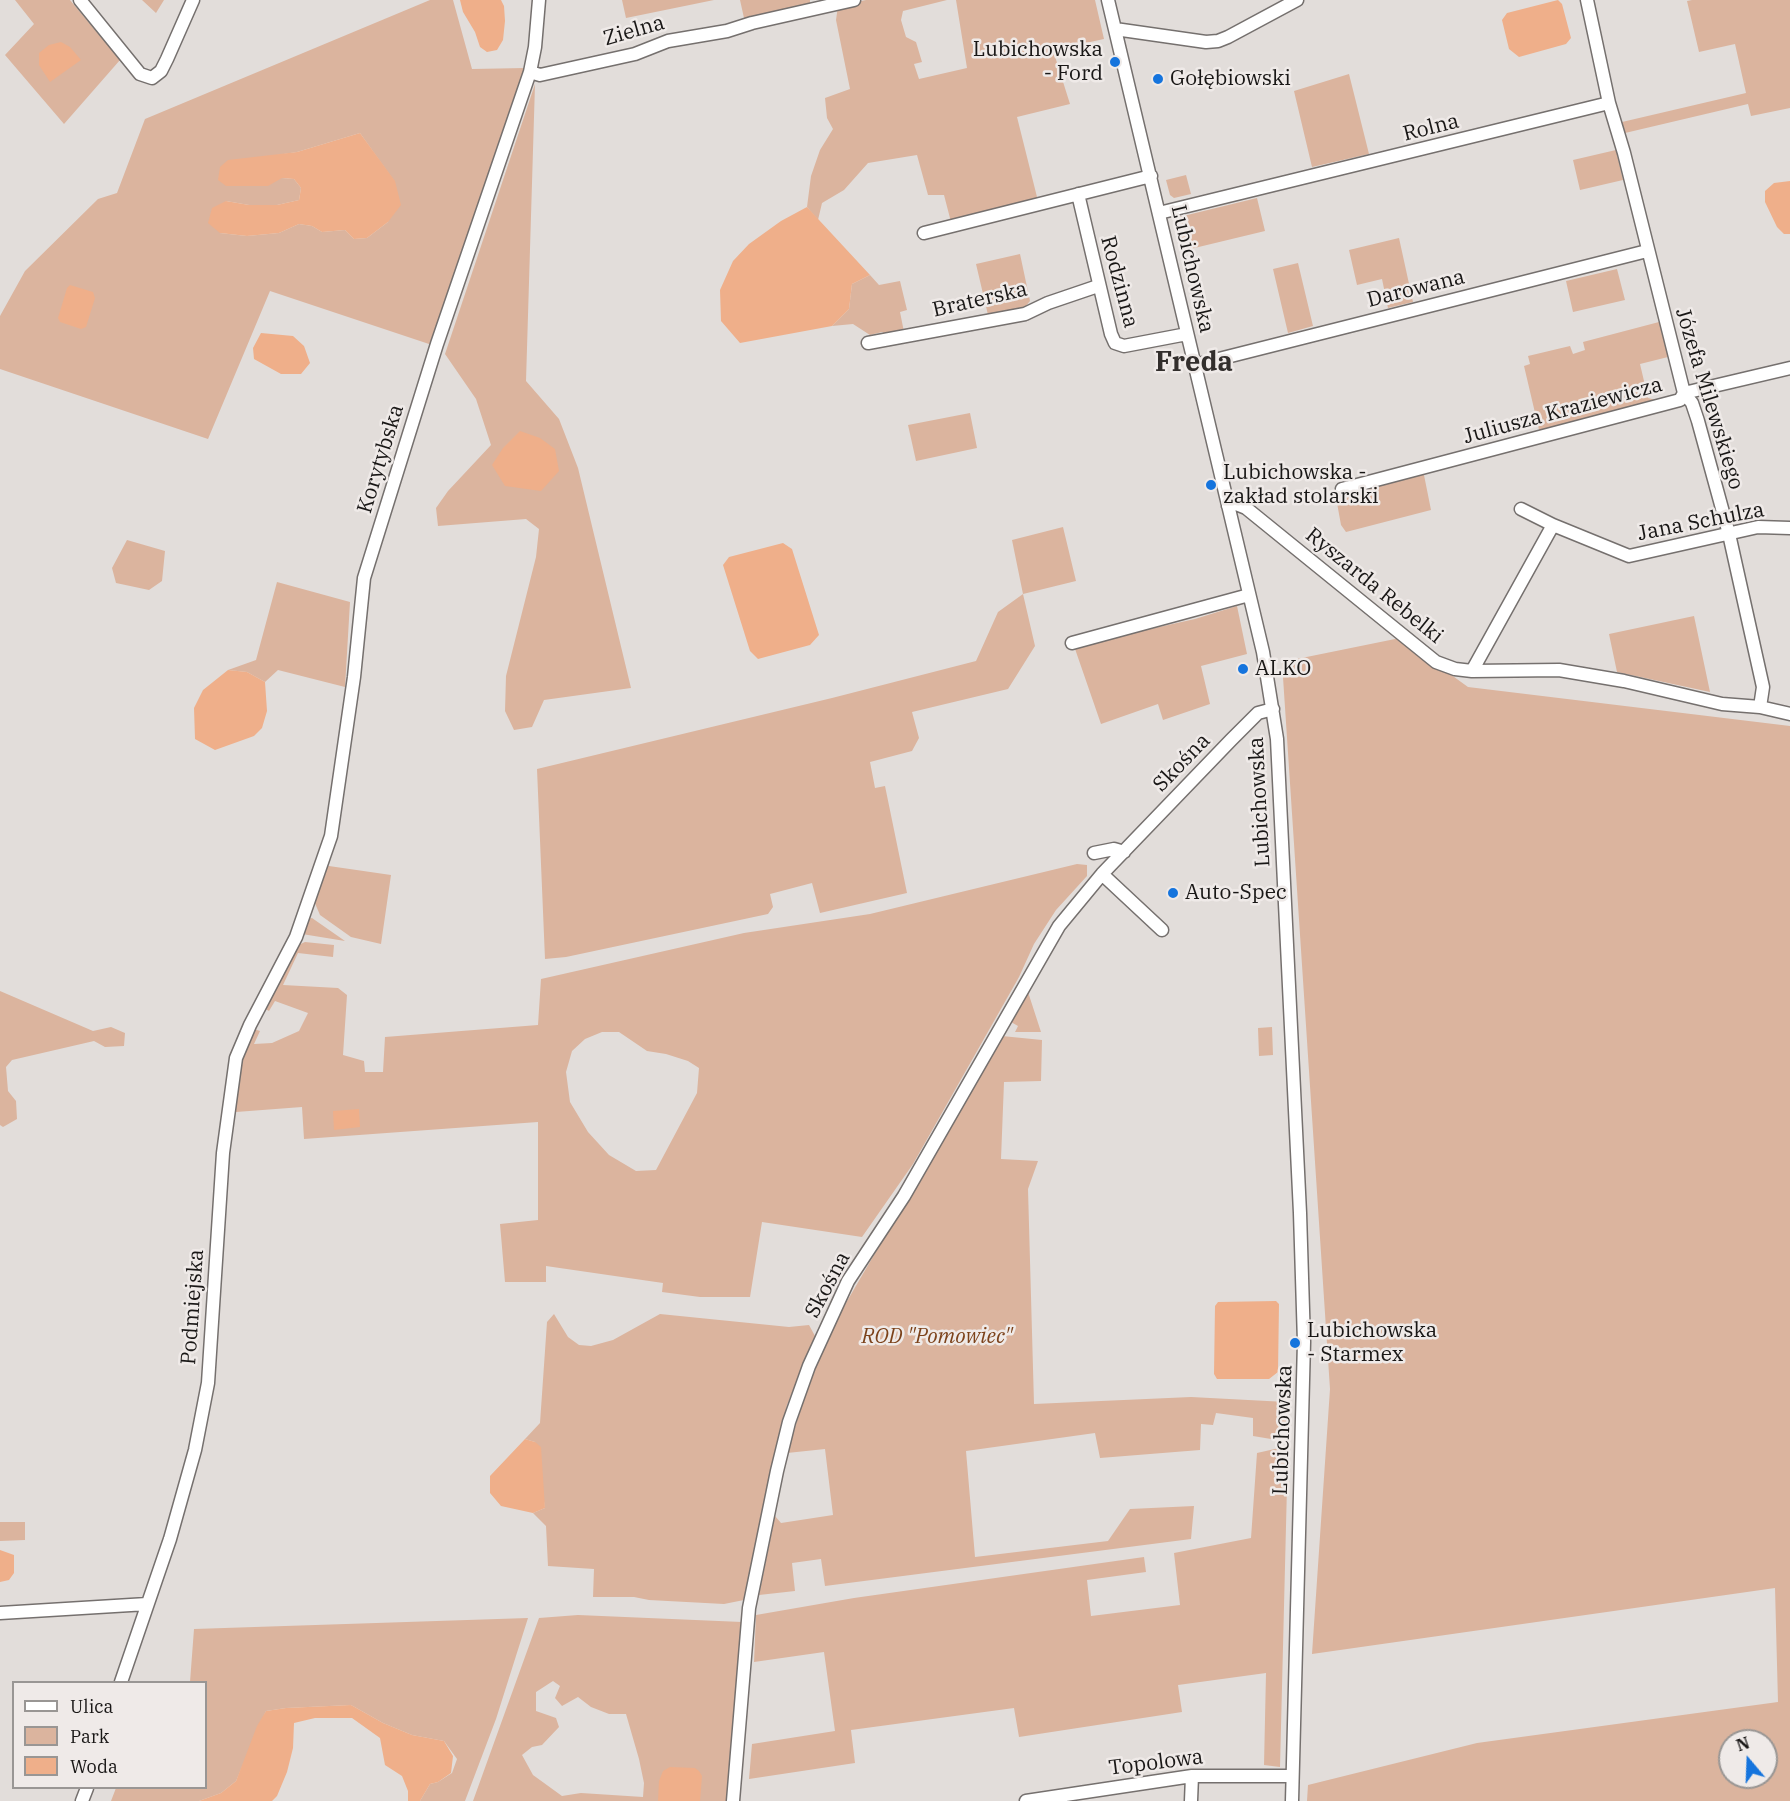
<!DOCTYPE html>
<meta charset="utf-8">
<style>
body{margin:0}
#map{position:relative;width:1790px;height:1801px;overflow:hidden;background:#e2ddda;font-family:"IBM Plex Serif",serif}
canvas{display:block}
.legend{position:absolute;left:12px;top:1681px;width:195px;height:108px;box-sizing:border-box;background:#efeae8;border:2px solid #999694;margin:0;padding:8px 10px;list-style:none;font-size:18px;color:#191716}
.legend li{display:flex;align-items:center;gap:12px;height:30px}
.legend b{width:30px;border:2px solid #999694}
.north{position:absolute;left:1718px;top:1729px;width:60px;height:60px;box-sizing:border-box;background:#efeae8;border:2px solid #999694;border-radius:50%;rotate:341deg;font-size:16px;font-weight:700;line-height:24px;text-align:center;color:#191716}
.north::after{content:'';display:block;margin:auto;width:21px;height:27px;background:#1574dd;clip-path:polygon(50% 0,100% 100%,50% 72%,0 100%)}
</style>
<div id="map">
<canvas width="1790" height="1801"></canvas>
<ul class="legend">
<li><b style="height:8px;background:#fff"></b>Ulica</li>
<li><b style="height:16px;background:#dbb49e"></b>Park</li>
<li><b style="height:16px;background:#efaf8a"></b>Woda</li>
</ul>
<div class="north">N</div>
</div>
<script>
const ctx = document.querySelector('canvas').getContext('2d');
ctx.lineJoin = 'round';
function paint(path, color) {
  ctx.fillStyle = color;
  ctx.fill(path, 'evenodd');
}
function toPath(rows) {
  const path = new Path2D();
  for (const r of rows) {
    path.moveTo(r[0], r[1]);
    for (let i = 2; i < r.length; i += 2) path.lineTo(r[i], r[i + 1]);
  }
  return path;
}
function trace(path, color, width, dash) {
  ctx.strokeStyle = color;
  ctx.lineWidth = width;
  ctx.lineCap = dash ? 'butt' : 'round';
  ctx.setLineDash(dash || []);
  ctx.stroke(path);
}
function label(font, color, halo, rows, align = 'center') {
  ctx.font = font + ' "IBM Plex Serif",serif';
  ctx.lineWidth = 5;
  ctx.setLineDash([]);
  ctx.textBaseline = 'middle';
  ctx.strokeStyle = halo;
  ctx.fillStyle = color;
  for (const [text, x, y, turn = 0] of rows) {
    ctx.save();
    ctx.translate(x, y);
    ctx.rotate((+turn || 0) * Math.PI / 180);
    ctx.textAlign = isNaN(turn) ? turn : align;
    if (halo) ctx.strokeText(text, 0, 0);
    ctx.fillText(text, 0, 0);
    ctx.restore();
  }
}
paint(toPath([
 [15,0,70,0,120,60,64,124,5,55,34,24],
 [142,0,164,0,156,13],
 [430,0,453,0,472,69,525,68,438,347,270,291,208,439,0,369,0,316,25,271,98,199,117,193,145,119],
 [360,133,394,181,388,222,367,238,354,239,345,230,322,232,312,226,299,224,279,233,247,236,220,233,226,201,249,205,277,205,299,200,301,188,294,179,282,178,264,157,297,152],
 [622,0,714,0,626,18],
 [740,0,810,0,810,4,744,18],
 [866,0,947,0,903,11,901,20,906,37,916,42,922,62,914,64,919,79,967,68,956,0,1095,0,1104,39,1053,50,1070,104,1017,117,1038,201,951,222,944,195,928,195,917,155,868,163,844,190,822,203,818,220,807,207,811,176,820,150,833,129,827,118,825,98,850,89,836,20,838,6],
 [1692,0,1790,0,1790,108,1751,116,1748,104,1625,133,1622,122,1746,93,1735,44,1699,52,1687,1],
 [1349,74,1369,154,1312,167,1294,91],
 [535,84,526,381,559,419,578,468,631,688,544,700,532,727,514,730,505,711,506,676,536,557,539,529,526,519,438,526,436,508,448,491,491,445,476,399,445,354],
 [1616,150,1623,180,1580,190,1573,160],
 [1186,175,1191,194,1174,198,1170,195,1166,180],
 [1257,198,1265,231,1182,251,1175,218],
 [1399,238,1413,302,1388,308,1382,279,1357,285,1349,250],
 [1020,254,1030,301,1025,307,988,315,976,264],
 [1298,263,1313,326,1288,333,1273,269],
 [1617,269,1625,300,1573,312,1566,281],
 [870,275,879,285,900,281,907,310,900,312,904,332,888,335,882,332,870,335,853,324,832,326,849,309,852,284],
 [1659,322,1668,357,1640,364,1648,398,1663,402,1540,434,1524,366,1530,364,1528,356,1570,346,1573,354,1585,350,1583,342],
 [970,413,977,448,916,461,908,425],
 [1423,470,1431,510,1346,532,1341,525,1335,492],
 [1063,527,1076,581,1023,594,1035,646,1008,689,912,712,919,738,912,751,870,762,875,788,885,786,907,893,820,913,812,883,770,894,773,907,768,914,566,957,545,959,537,769,832,698,976,661,998,612,1023,594,1012,540],
 [127,540,165,551,162,581,149,590,116,583,112,568],
 [277,582,350,602,345,687,278,670,265,682,247,672,228,670,256,660],
 [1237,606,1247,654,1201,666,1210,704,1163,720,1158,704,1101,724,1074,646,1195,619],
 [1694,616,1710,692,1617,672,1609,634],
 [1400,638,1468,687,1790,726,1790,1801,1307,1801,1308,1785,1477,1743,1778,1702,1775,1588,1312,1654,1330,1389,1282,662],
 [1730,1741,1766,1741,1766,1777,1730,1777],
 [1077,864,1087,865,1087,876,1056,910,1034,944,1019,977,913,1164,862,1237,762,1222,750,1297,700,1297,662,1292,663,1283,546,1266,546,1282,505,1282,500,1224,538,1220,538,1122,304,1139,302,1107,236,1112,236,1078,251,1028,260,1031,254,1044,272,1043,299,1031,308,1013,275,1001,269,1011,262,1007,296,946,305,942,334,945,333,957,298,953,283,985,338,988,347,995,343,1055,364,1061,365,1072,383,1072,385,1037,538,1025,541,979,744,933,870,914],
 [602,1032,619,1032,647,1051,666,1054,688,1061,699,1068,697,1093,656,1170,636,1171,609,1155,588,1132,570,1102,566,1072,572,1051,585,1039],
 [322,865,391,875,381,944,351,937,320,915,314,901],
 [312,918,345,941,302,934,307,919],
 [0,991,93,1031,111,1027,125,1033,124,1046,105,1047,94,1041,12,1060,6,1067,8,1091,16,1101,17,1119,3,1127,0,1125],
 [1027,991,1028,992,1041,1032,1015,1032,1018,1026,1011,1022],
 [1272,1027,1273,1055,1259,1056,1258,1028],
 [1002,1036,1042,1040,1041,1081,1004,1082,1001,1159,1038,1161,1028,1189,1034,1404,1191,1397,1286,1402,1287,1434,1271,1439,1253,1436,1253,1418,1216,1413,1213,1425,1201,1424,1200,1450,1100,1458,1095,1433,966,1451,975,1557,1108,1541,1130,1509,1194,1506,1191,1539,825,1586,821,1559,792,1563,795,1591,759,1595,775,1516,781,1523,833,1515,825,1449,787,1453,807,1389,829,1332],
 [554,1314,568,1337,579,1345,591,1346,613,1340,660,1314,789,1327,809,1325,815,1336,787,1405,744,1600,724,1604,649,1600,634,1597,593,1597,594,1569,548,1566,546,1526,533,1513,545,1508,535,1442,525,1439,540,1423,547,1322],
 [1288,1446,1280,1767,1264,1765,1266,1673,1178,1685,1182,1712,1019,1737,1014,1708,851,1730,855,1763,749,1779,752,1744,835,1731,824,1652,754,1662,756,1615,854,1598,1144,1557,1146,1572,1087,1580,1091,1616,1180,1605,1174,1553,1251,1538,1257,1453],
 [0,1522,25,1522,25,1540,0,1541],
 [578,1615,742,1622,729,1801,473,1801,539,1618],
 [553,1681,560,1686,555,1698,562,1706,578,1697,591,1707,609,1714,626,1714,639,1759,644,1783,643,1797,581,1793,562,1796,533,1775,522,1755,532,1747,542,1745,559,1727,556,1718,536,1711,536,1692],
 [528,1618,496,1719,465,1801,420,1801,430,1784,438,1782,452,1773,457,1759,444,1741,412,1735,383,1723,351,1705,286,1708,266,1711,236,1781,221,1793,199,1801,111,1801,116,1788,206,1788,206,1682,190,1682,194,1629]
]), '#dbb49e');
paint(toPath([
 [460,0,501,0,504,6,505,21,503,40,497,50,487,52,480,47,475,32,463,12],
 [1558,0,1562,4,1571,38,1566,44,1519,57,1509,49,1502,20,1507,13],
 [61,42,70,47,81,60,50,82,39,65,39,53,49,45],
 [360,133,395,181,401,205,388,222,367,238,354,239,345,230,322,232,312,226,299,224,279,233,247,236,220,233,208,223,212,208,226,201,249,205,277,205,299,200,301,188,294,179,282,178,268,186,226,186,218,180,220,167,228,160,297,152],
 [1790,181,1790,234,1784,234,1777,227,1765,202,1765,191,1774,183],
 [807,207,870,275,852,284,849,309,832,326,740,343,721,321,720,290,733,261,749,244,781,221],
 [70,285,93,292,95,298,86,327,81,329,60,322,58,318,67,288],
 [261,333,293,336,304,346,310,363,301,374,281,374,254,359,253,348],
 [520,431,540,438,555,449,559,471,541,491,505,486,492,465,503,448],
 [783,543,792,549,819,635,810,645,758,659,750,651,723,565,729,557],
 [228,670,247,672,265,682,267,711,262,728,254,736,215,750,195,739,194,708,203,690],
 [359,1109,360,1127,334,1130,333,1111],
 [1276,1301,1279,1304,1278,1372,1269,1379,1217,1379,1214,1374,1215,1306,1218,1302],
 [525,1439,535,1442,541,1447,545,1508,533,1513,501,1506,490,1493,490,1476],
 [0,1550,14,1555,14,1573,9,1580,0,1582],
 [351,1705,383,1723,412,1735,444,1741,453,1756,451,1773,438,1782,430,1784,420,1801,408,1801,408,1791,402,1776,385,1765,380,1738,352,1718,315,1718,294,1723,293,1748,287,1772,277,1796,272,1801,199,1801,221,1793,236,1781,257,1726,266,1711,286,1708],
 [670,1767,695,1768,699,1771,702,1776,700,1801,658,1801,659,1781,663,1771]
]), '#efaf8a');
const minor = toPath([
 [80,0,140,74,152,78,161,71,167,59,193,0],
 [1108,0,1263,652,1277,739,1300,1213,1304,1342,1292,1801],
 [1115,29,1206,42,1218,41,1228,37,1297,0],
 [530,72,540,75,635,54,668,41,727,31,752,23,854,0],
 [1609,103,1624,153,1684,393,1692,403,1698,421,1729,534,1763,687,1760,707],
 [1078,194,1111,334,1115,343,1124,346,1187,334],
 [1159,213,1609,103,1587,0],
 [924,233,1151,176],
 [868,343,1025,314,1048,303,1098,286],
 [1195,365,1647,251],
 [1342,489,1680,400,1684,393,1790,368],
 [1228,506,1236,504,1246,508,1436,662,1455,669,1472,671,1559,670,1624,681,1722,704,1760,707,1790,714],
 [1521,509,1553,525],
 [1072,643,1249,595],
 [1472,671,1553,525,1629,556,1758,527,1790,528],
 [1094,853,1114,849,1124,852],
 [1102,874,1162,930],
 [0,1613,147,1604],
 [121,1682,170,1539,195,1450,208,1383,223,1153,236,1058,250,1025,296,937,331,836,354,677,364,578,437,344,530,72,535,47,539,0],
 [82,1801,87,1788],
 [733,1801,749,1608,777,1471,789,1422,809,1366,848,1281,904,1196,1059,926,1102,874,1231,740,1258,713,1273,709],
 [1026,1801,1192,1776,1292,1776],
 [1191,1801,1192,1776]
]);
trace(minor, '#75706e', 15);
trace(minor, '#fff', 12);
for (const [x, y, r, color] of [
 [1115,62,6,"#1574dd"],
 [1158,79,6,"#1574dd"],
 [1211,485,6,"#1574dd"],
 [1243,669,6,"#1574dd"],
 [1173,893,6,"#1574dd"],
 [1295,1343,6,"#1574dd"]
]) {
  const dot = new Path2D();
  dot.arc(x, y, r, 0, 2 * Math.PI);
  ctx.fillStyle = color;
  ctx.fill(dot);
  trace(dot, '#efeae8', 2);
}
label('21px', '#191716', '#efeae8', [
 ["Zielna",634,31,-16],
 ["Rolna",1431,128,-14],
 ["Lubichowska",1192,269,77],
 ["Rodzinna",1119,282,75],
 ["Darowana",1416,289,-14],
 ["Braterska",980,300,-13],
 ["Józefa Milewskiego",1709,399,73],
 ["Juliusza Kraziewicza",1563,411,-15],
 ["Korytybska",381,459,-73],
 ["Jana Schulza",1701,522,-11],
 ["Ryszarda Rebelki",1374,586,39],
 ["Skośna",1182,763,-46],
 ["Lubichowska",1260,802,-93],
 ["Skośna",828,1285,-62],
 ["Podmiejska",193,1307,-86],
 ["Lubichowska",1283,1430,-88],
 ["Topolowa",1156,1763,-7]
]);
label('21px', '#191716', '#efeae8', [
 ["Lubichowska",1103,50,"right"],
 ["- Ford",1103,74,"right"],
 ["Gołębiowski",1170,79],
 ["Lubichowska -",1223,473],
 ["zakład stolarski",1223,497],
 ["ALKO",1255,669],
 ["Auto-Spec",1185,893],
 ["Lubichowska",1307,1331],
 ["- Starmex",1307,1355]
], 'left');
label('italic 21px', '#7c421a', '#efeae8', [
 ["ROD \"Pomowiec\"",937,1337]
]);
label('bold 27px', '#322e2c', '#efeae8', [
 ["Freda",1194,363]
]);
</script>
